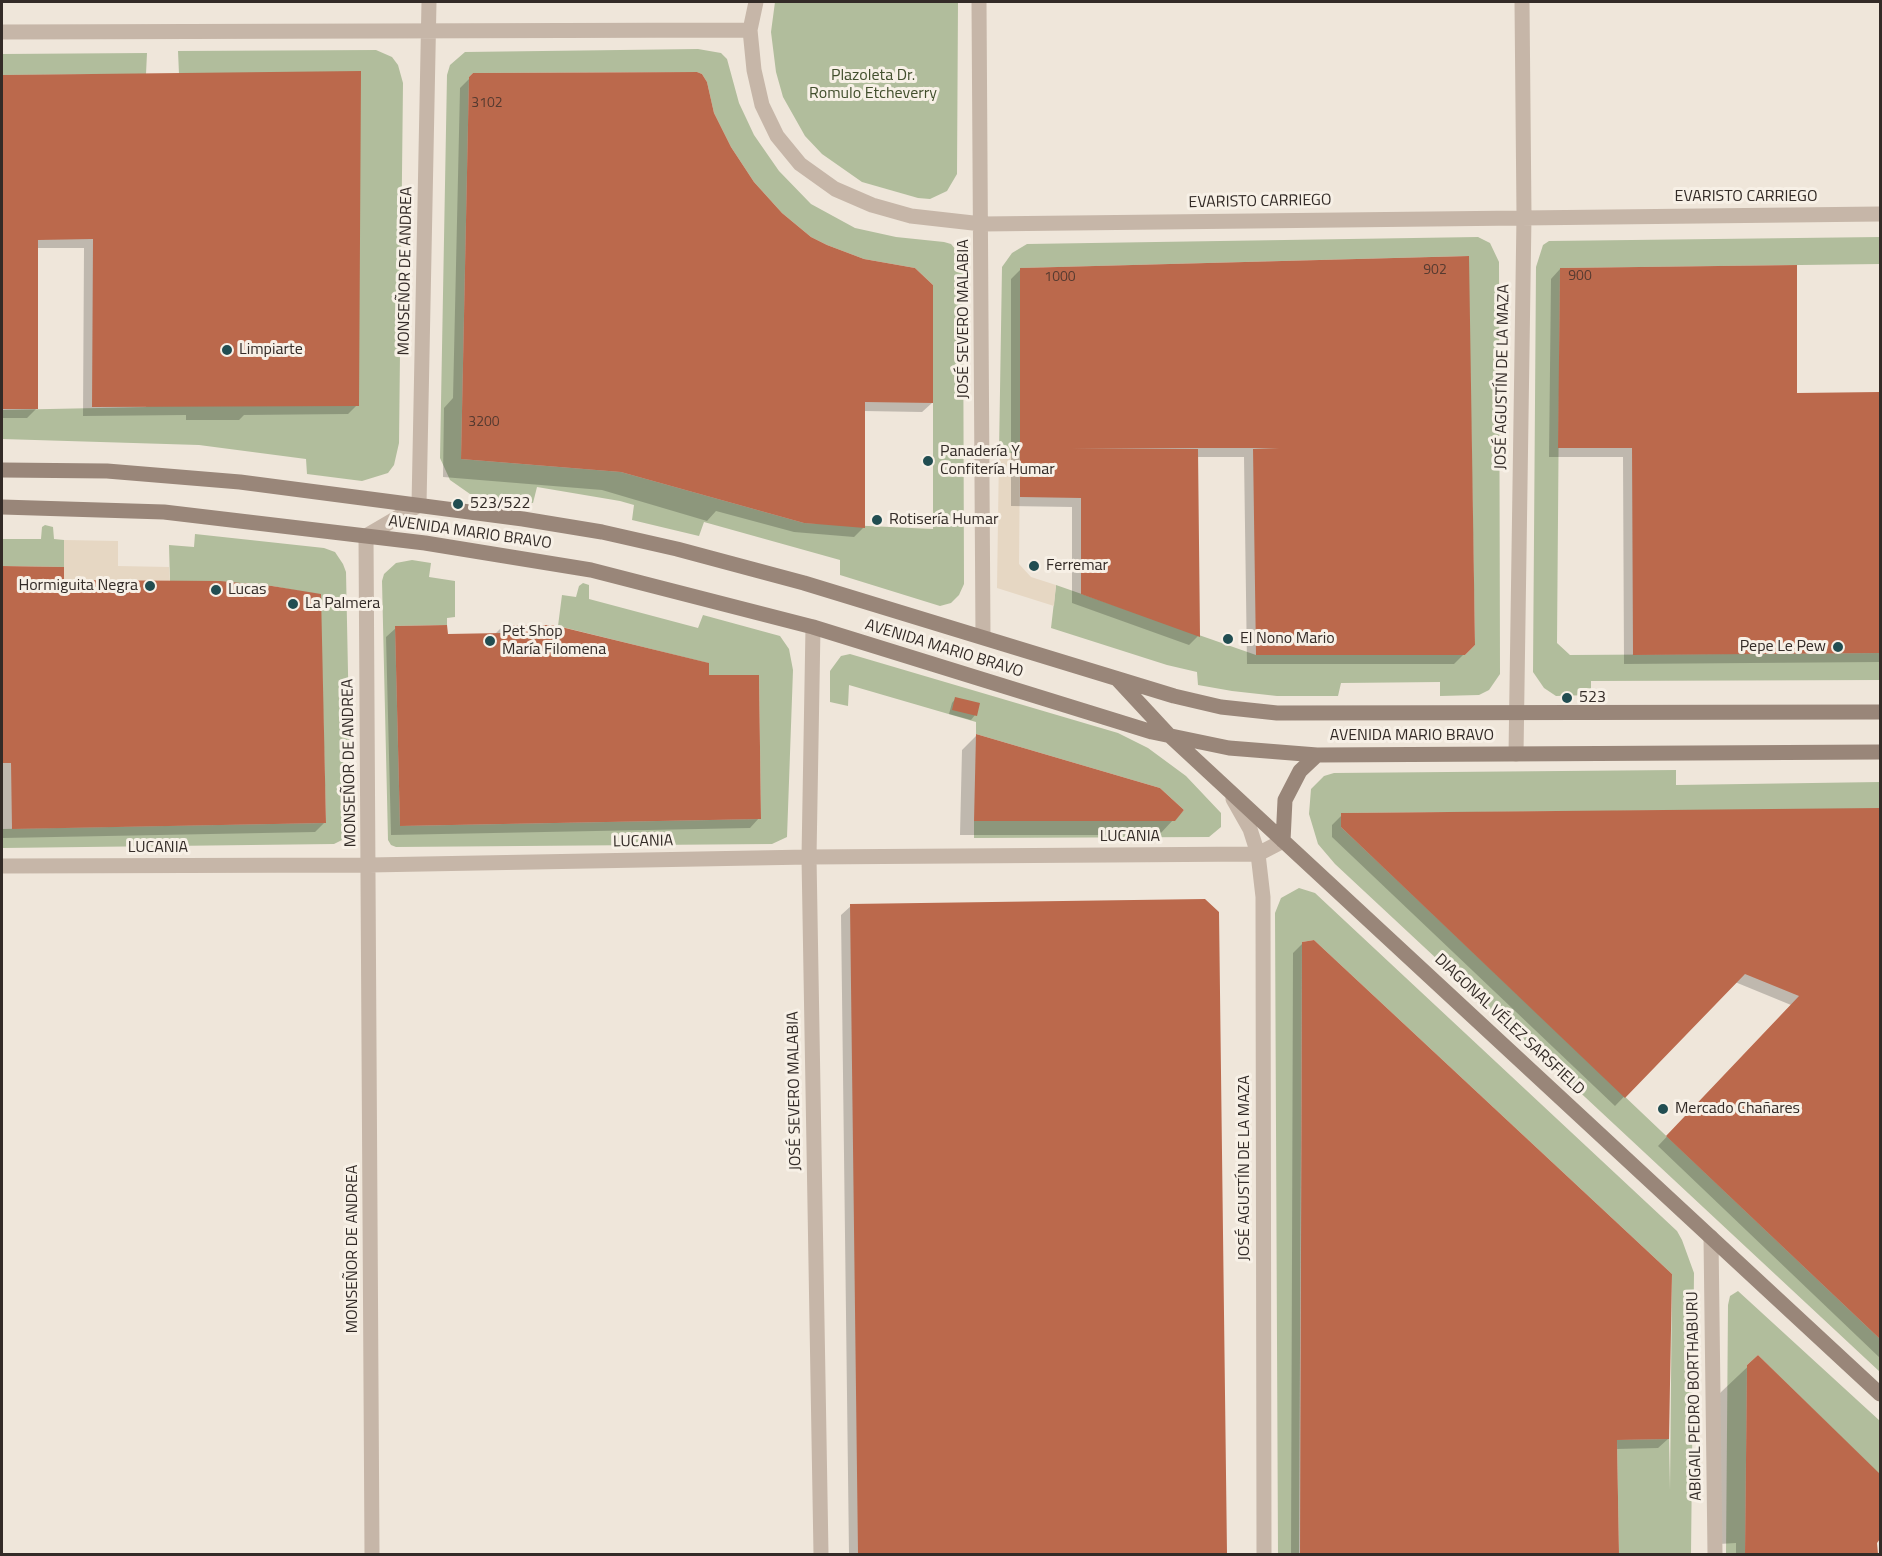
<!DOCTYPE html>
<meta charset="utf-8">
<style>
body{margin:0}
#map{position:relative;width:1882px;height:1556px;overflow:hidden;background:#efe6da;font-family:"Titillium Web",sans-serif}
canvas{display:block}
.frame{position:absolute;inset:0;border:3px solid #332b27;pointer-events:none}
</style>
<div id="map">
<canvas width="1882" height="1556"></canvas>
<div class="frame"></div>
</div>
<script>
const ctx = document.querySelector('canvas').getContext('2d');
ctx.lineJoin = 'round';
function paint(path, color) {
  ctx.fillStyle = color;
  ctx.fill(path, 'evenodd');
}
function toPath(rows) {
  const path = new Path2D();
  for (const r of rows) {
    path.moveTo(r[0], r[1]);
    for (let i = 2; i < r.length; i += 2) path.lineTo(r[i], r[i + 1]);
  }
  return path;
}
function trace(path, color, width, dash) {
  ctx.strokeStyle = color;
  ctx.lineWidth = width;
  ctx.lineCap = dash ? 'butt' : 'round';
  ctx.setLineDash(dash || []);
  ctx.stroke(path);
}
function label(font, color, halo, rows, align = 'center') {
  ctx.font = font + ' "Titillium Web",sans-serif';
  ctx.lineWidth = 6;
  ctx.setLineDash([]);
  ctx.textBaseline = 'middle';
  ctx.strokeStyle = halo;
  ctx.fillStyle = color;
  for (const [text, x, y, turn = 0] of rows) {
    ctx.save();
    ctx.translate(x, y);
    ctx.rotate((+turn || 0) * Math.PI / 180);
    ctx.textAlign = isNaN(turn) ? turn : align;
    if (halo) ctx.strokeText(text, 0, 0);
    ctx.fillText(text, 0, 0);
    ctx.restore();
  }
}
paint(toPath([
 [775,2,958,2,957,174,947,191,930,199,918,198,862,182,822,154,805,136,783,97,776,72,771,32],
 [698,49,721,53,727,59,739,103,754,135,779,171,811,204,855,228,896,237,944,242,951,244,961,256,963,264,964,584,959,595,951,603,940,606,840,575,840,560,704,522,699,536,632,520,634,505,620,501,537,487,533,503,470,494,450,480,440,458,447,75,450,65,465,52],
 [697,72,702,74,707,82,714,113,731,147,754,182,782,213,811,237,827,245,864,259,915,268,933,285,933,529,804,523,621,472,461,459,469,77,473,73],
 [376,50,392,57,398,65,403,83,399,443,394,465,388,473,362,481,307,474,306,459,199,445,2,439,2,410,146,407,179,74,178,51],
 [147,53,146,74,2,75,2,54],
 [1478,237,1490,243,1499,262,1500,674,1489,690,1479,695,1440,696,1440,682,1341,683,1338,696,1277,696,1232,691,1198,685,1197,672,1167,665,1051,628,1056,585,1256,655,1465,655,1475,645,1468,256,1021,268,1020,453,999,453,1002,267,1012,253,1027,244],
 [1880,237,1880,264,1560,268,1557,643,1570,655,1880,653,1880,680,1591,681,1591,695,1556,696,1544,688,1533,672,1536,267,1543,245,1549,241],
 [45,525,53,527,54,539,64,540,64,567,2,566,2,539,41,539,42,527],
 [195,534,324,548,335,552,343,564,346,572,351,823,342,840,334,844,2,848,2,829,326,823,320,595,272,586,170,581,169,545,194,547],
 [412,560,431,563,429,577,455,581,455,617,447,618,447,625,395,626,400,826,761,819,759,675,709,675,708,663,558,626,562,595,576,597,579,586,583,583,589,585,589,599,698,628,703,615,780,636,789,649,793,670,787,837,772,844,396,847,391,845,388,840,382,581,384,574,396,563],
 [850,654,1118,733,1148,748,1186,776,1221,813,1221,827,1209,837,974,838,974,821,1174,821,1184,810,1160,788,976,734,976,722,849,685,848,706,830,702,830,671,841,656],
 [1676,770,1676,785,1880,782,1880,809,1341,813,1341,827,1880,1339,1880,1372,1335,864,1318,844,1309,814,1311,789,1324,776,1334,773],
 [1299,888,1315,893,1677,1231,1682,1240,1694,1273,1691,1554,1619,1554,1617,1440,1669,1439,1670,1490,1672,1274,1314,940,1302,942,1299,1554,1278,1554,1275,913,1281,898],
 [1738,1291,1880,1421,1880,1475,1758,1355,1747,1365,1745,1554,1726,1554,1728,1305,1730,1296]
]), '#b1bd9c');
paint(toPath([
 [999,453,1020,453,1019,564,1031,577,1056,585,1054,606,997,588],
 [64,540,118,541,118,566,169,567,170,581,64,580]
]), '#e6d7c3');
paint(toPath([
 [359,73,357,405,348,414,244,415,239,420,186,420,186,415,83,416,84,248,37,248,37,408,27,418,2,418,2,77],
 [474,74,713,114,729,148,753,183,932,403,922,412,864,411,864,527,854,537,794,532,716,511,707,521,602,490,443,477,444,408,453,398,460,88],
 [1467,257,1473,645,1454,664,1247,664,1244,457,1197,457,1198,636,1189,645,1072,603,1072,507,1011,506,1011,279,1021,269],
 [1560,269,1795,395,1880,394,1880,662,1624,664,1623,457,1549,457,1551,279],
 [2,568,63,568,63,582,324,823,315,832,3,838],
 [502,627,708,676,759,818,750,828,391,835,386,637,396,628,446,635,494,635],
 [956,698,975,715,971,720,949,714,952,703],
 [976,736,1173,820,1159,835,960,835,962,750],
 [1880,810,1880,1358,1658,1146,1791,1005,1735,982,1615,1106,1332,837,1332,825,1342,815],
 [851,906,1218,912,1225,1554,849,1554,841,915],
 [1303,943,1668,1439,1658,1448,1616,1449,1617,1554,1291,1554,1293,953],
 [1758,1357,1880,1476,1880,1537,1875,1542,1876,1554,1736,1554,1736,1543,1719,1544,1720,1393]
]), '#0003');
paint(toPath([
 [361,71,359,406,92,407,93,239,38,240,38,409,2,409,2,75],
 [697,72,702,74,707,82,714,113,731,147,754,182,782,213,811,237,827,245,864,259,915,268,933,285,933,403,865,402,865,528,804,523,621,472,461,459,469,77,473,73],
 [1469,256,1475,645,1465,655,1256,655,1253,449,1279,448,1072,448,1198,449,1200,637,1081,594,1081,498,1020,497,1020,268],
 [1797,265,1797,393,1880,392,1880,653,1633,655,1632,448,1558,448,1560,268],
 [2,566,64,567,64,580,220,581,272,586,321,594,326,823,12,829,11,763,2,763],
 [447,625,448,634,502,633,502,625,553,625,709,663,709,675,759,675,761,819,400,826,395,626],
 [955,697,980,703,977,716,952,710],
 [976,734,1160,788,1184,810,1175,821,974,821],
 [1880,808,1880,1339,1666,1136,1799,996,1745,974,1625,1098,1341,827,1341,813],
 [1205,899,1219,912,1227,1554,858,1554,850,904],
 [1314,940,1672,1274,1669,1439,1617,1440,1619,1554,1300,1554,1302,942],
 [1758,1355,1880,1474,1880,1539,1877,1543,1878,1554,1745,1554,1747,1365]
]), '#bb694c');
trace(toPath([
 [756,2,750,30,754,70,762,105,777,136,800,164,835,189,872,205,911,216,982,224,1880,214],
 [979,2,983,637],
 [2,32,750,30],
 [813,627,809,857,821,1554],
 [1516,754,1524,216,1522,2],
 [1233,799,1250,829,1258,854,1263,897,1264,1554],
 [2,866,369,865,809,857,1258,854,1283,841],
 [1711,1237,1715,1554],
 [372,1554,366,536,419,505,429,2]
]), '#c6b6a8', 15);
trace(toPath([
 [2,470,107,471,240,482,523,519,602,532,677,549,804,583,1174,696,1221,707,1277,713,1880,712],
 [2,507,164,512,425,543,591,570,813,627,1152,732,1229,748,1317,755,1880,752],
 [1117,679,1169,735,1880,1394],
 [1283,841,1285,800,1300,771,1317,755]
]), '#998679', 15);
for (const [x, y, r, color] of [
 [227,350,6,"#214d51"],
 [928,461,6,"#214d51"],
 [458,504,6,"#214d51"],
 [877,520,6,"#214d51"],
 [1034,566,6,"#214d51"],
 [150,586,6,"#214d51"],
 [216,590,6,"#214d51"],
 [293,604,6,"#214d51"],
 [1228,639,6,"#214d51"],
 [490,641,6,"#214d51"],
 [1838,647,6,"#214d51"],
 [1567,698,6,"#214d51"],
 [1663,1109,6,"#214d51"]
]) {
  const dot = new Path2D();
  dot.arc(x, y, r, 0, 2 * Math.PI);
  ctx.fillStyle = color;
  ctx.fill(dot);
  trace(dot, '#f7f0e6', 2);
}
label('14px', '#553a30', null, [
 ["3102",487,104],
 ["902",1435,271],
 ["900",1580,277],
 ["1000",1060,278],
 ["3200",484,423]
]);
label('16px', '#424f2d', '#f7f0e6', [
 ["Plazoleta Dr.",873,76],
 ["Romulo Etcheverry",873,94]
]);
label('16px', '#332b27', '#f7f0e6', [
 ["EVARISTO CARRIEGO",1746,197],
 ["EVARISTO CARRIEGO",1260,202,-1],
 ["MONSEÑOR DE ANDREA",406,271,-89],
 ["JOSÉ SEVERO MALABIA",964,319,-90],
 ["JOSÉ AGUSTÍN DE LA MAZA",1503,377,-89],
 ["AVENIDA MARIO BRAVO",470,533,8],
 ["AVENIDA MARIO BRAVO",944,649,17],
 ["AVENIDA MARIO BRAVO",1412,736],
 ["MONSEÑOR DE ANDREA",350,763,-91],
 ["LUCANIA",1130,837],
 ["LUCANIA",643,842,-1],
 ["LUCANIA",158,848],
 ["DIAGONAL VÉLEZ SARSFIELD",1509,1025,43],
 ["JOSÉ SEVERO MALABIA",795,1091,-91],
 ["JOSÉ AGUSTÍN DE LA MAZA",1245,1168,-90],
 ["MONSEÑOR DE ANDREA",353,1249,-90],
 ["ABIGAIL PEDRO BORTHABURU",1695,1396,-91]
]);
label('16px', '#332b27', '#f7f0e6', [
 ["Limpiarte",239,350],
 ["Panadería Y",940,452],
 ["Confitería Humar",940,470],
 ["523/522",470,504],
 ["Rotisería Humar",889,520],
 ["Ferremar",1046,566],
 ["Hormiguita Negra",138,586,"right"],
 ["Lucas",228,590],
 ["La Palmera",305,604],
 ["Pet Shop",502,632],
 ["María Filomena",502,650],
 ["El Nono Mario",1240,639],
 ["Pepe Le Pew",1826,647,"right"],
 ["523",1579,698],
 ["Mercado Chañares",1675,1109]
], 'left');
</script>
